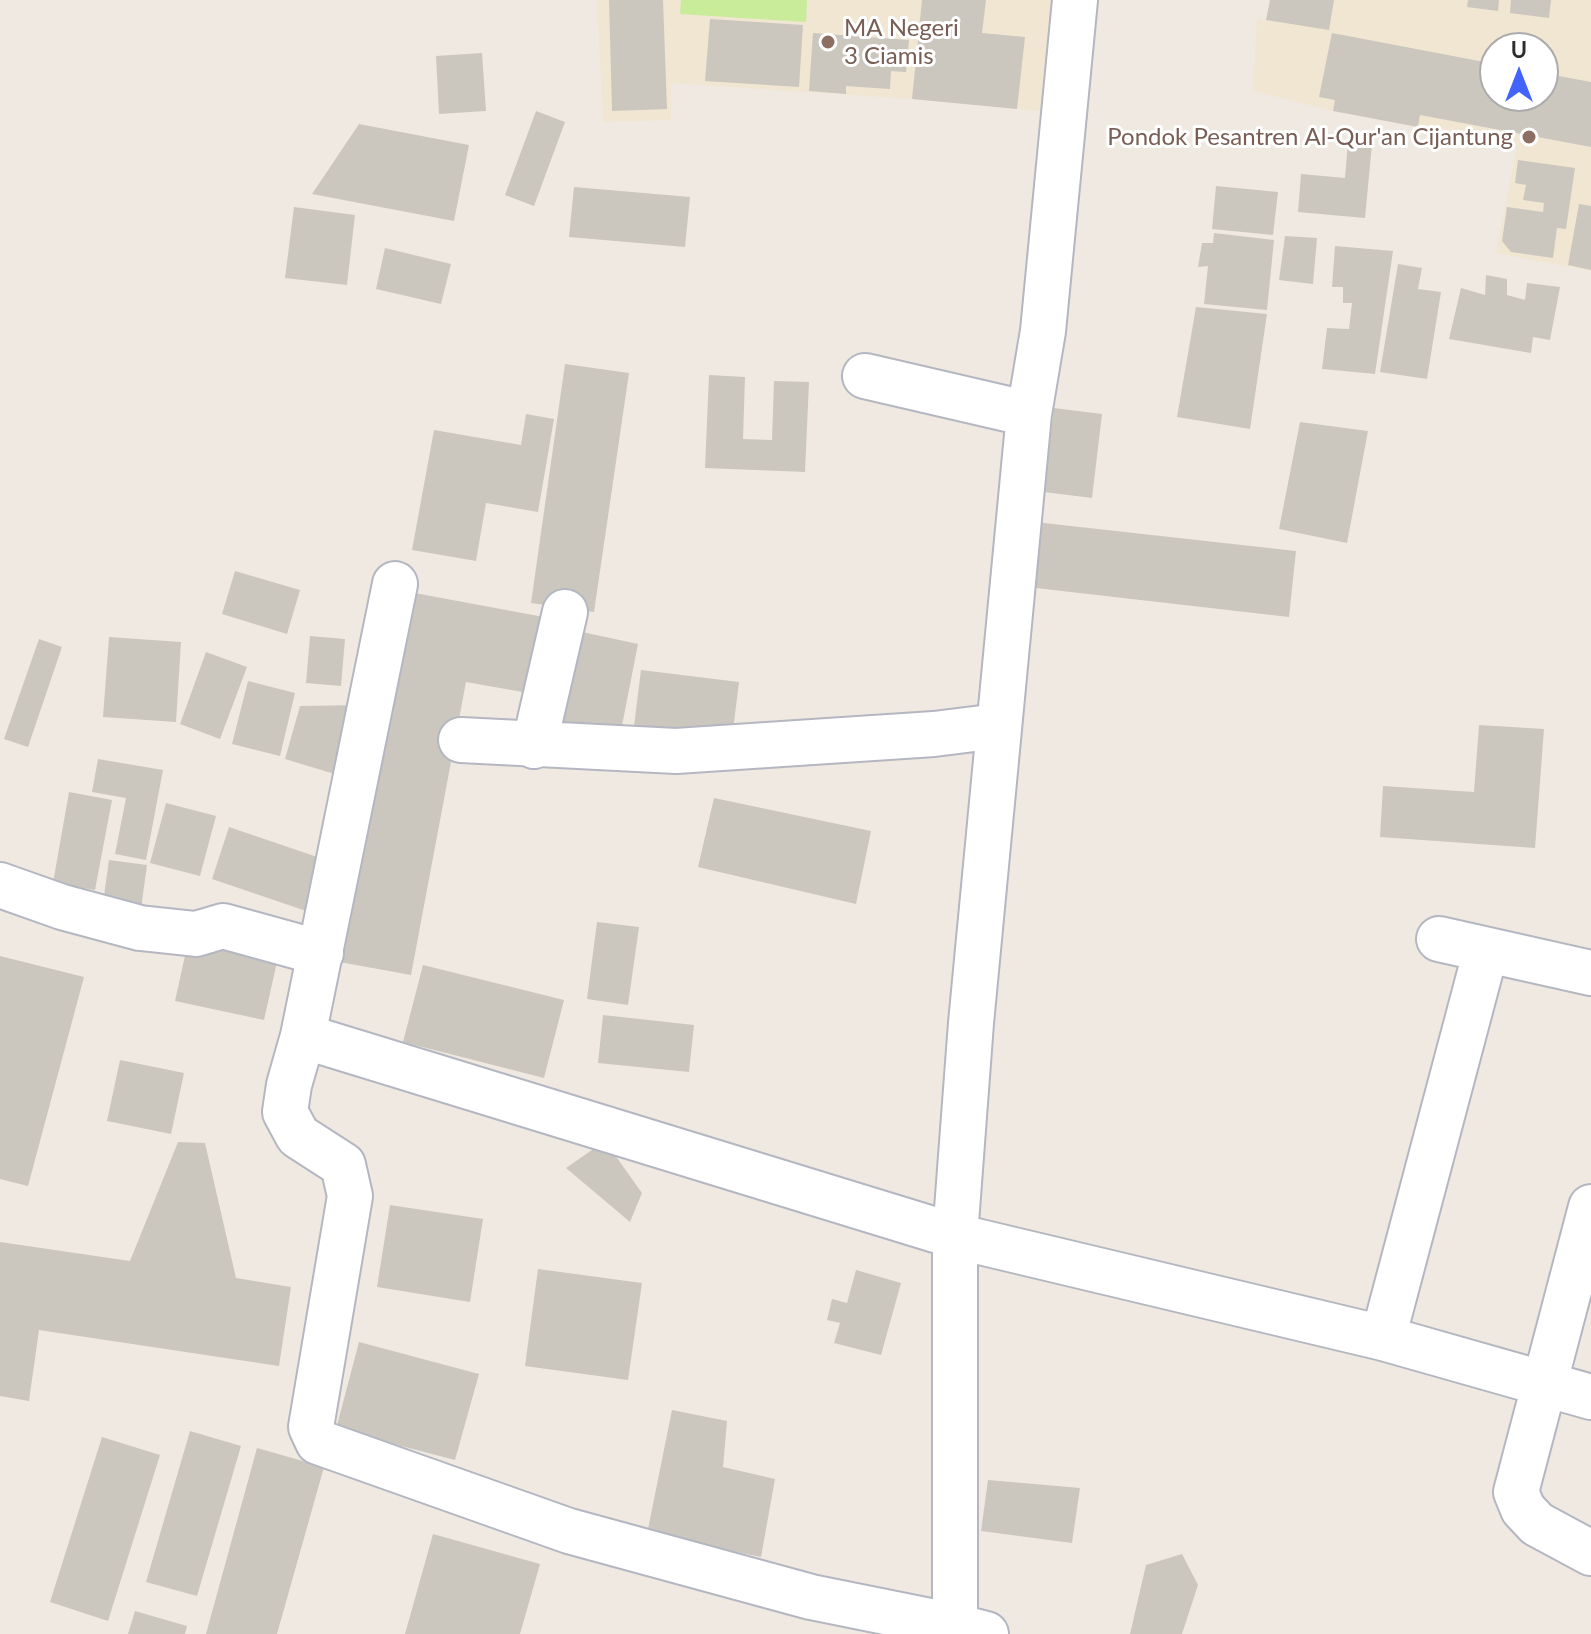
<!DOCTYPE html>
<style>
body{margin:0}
#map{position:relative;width:1591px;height:1634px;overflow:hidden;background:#efe9e1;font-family:Lato,sans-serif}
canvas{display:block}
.north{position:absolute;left:1479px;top:32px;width:80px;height:80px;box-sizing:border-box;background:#fff;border:2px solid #ababab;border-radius:50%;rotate:0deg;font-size:22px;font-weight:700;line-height:32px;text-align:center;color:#2e2e2e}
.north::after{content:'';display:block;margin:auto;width:28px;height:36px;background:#4264fb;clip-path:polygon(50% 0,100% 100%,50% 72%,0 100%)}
</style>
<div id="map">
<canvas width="1591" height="1634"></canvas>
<div class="north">U</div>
</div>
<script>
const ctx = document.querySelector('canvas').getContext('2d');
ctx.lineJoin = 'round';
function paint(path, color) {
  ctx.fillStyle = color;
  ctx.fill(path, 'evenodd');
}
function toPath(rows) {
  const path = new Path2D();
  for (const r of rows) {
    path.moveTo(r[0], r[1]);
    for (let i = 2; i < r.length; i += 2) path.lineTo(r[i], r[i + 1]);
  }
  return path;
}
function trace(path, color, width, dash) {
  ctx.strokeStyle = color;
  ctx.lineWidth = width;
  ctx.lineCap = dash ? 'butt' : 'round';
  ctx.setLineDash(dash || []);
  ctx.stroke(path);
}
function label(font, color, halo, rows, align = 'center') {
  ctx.font = font + ' Lato,sans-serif';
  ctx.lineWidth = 6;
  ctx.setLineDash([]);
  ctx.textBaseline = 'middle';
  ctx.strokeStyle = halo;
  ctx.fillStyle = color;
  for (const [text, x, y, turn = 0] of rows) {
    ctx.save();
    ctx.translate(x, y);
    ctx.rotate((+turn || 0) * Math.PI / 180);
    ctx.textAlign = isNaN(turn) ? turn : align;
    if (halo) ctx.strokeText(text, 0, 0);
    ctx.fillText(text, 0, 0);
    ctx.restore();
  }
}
paint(toPath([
 [597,0,1061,0,1050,112,912,99,671,83,671,120,603,122],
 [1270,0,1591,0,1591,271,1496,253,1517,147,1333,111,1253,91,1257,19,1266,20],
 [1495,48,1543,48,1543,96,1495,96]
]), '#f0e6d1');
paint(toPath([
 [681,0,807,0,806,22,680,14]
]), '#c9ec9a');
paint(toPath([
 [609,0,663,0,667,109,612,111],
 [922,0,986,0,982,33,1025,37,1017,109,912,99],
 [1270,0,1334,0,1329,30,1266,20],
 [1468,0,1499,0,1498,11,1467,7],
 [1511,0,1551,0,1549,18,1510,13],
 [710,19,803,25,799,87,705,81],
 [813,33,909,40,906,72,891,71,890,89,846,86,846,94,809,91],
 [1332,33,1495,64,1495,96,1543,96,1543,73,1591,82,1591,147,1420,115,1418,127,1333,111,1335,100,1319,97],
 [482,53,486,111,439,114,436,56],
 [536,111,565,122,534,206,505,195],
 [359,124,469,145,454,221,312,194],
 [1348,142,1372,144,1365,218,1298,212,1301,174,1345,178],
 [1518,160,1575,168,1566,229,1557,228,1553,258,1511,252,1502,241,1507,207,1543,212,1544,203,1523,200,1526,185,1515,183],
 [1216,186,1278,192,1273,235,1212,229],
 [574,187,690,197,685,247,569,237],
 [1579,204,1591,206,1591,270,1568,265],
 [294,207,355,215,347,285,285,278],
 [1214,233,1274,240,1267,310,1204,304,1208,266,1198,267,1202,243,1213,243],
 [1285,236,1317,238,1313,284,1279,280],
 [1335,246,1393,251,1375,374,1322,369,1327,328,1349,329,1352,303,1343,303,1343,287,1332,287],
 [385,248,451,264,441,304,376,289],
 [1398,264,1422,268,1418,289,1441,292,1427,379,1380,372],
 [1486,275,1507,279,1507,295,1525,300,1527,283,1560,287,1550,340,1533,337,1531,353,1449,339,1461,288,1485,295],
 [1196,307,1267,314,1250,429,1177,417],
 [565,364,629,373,594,612,531,603],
 [709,375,745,377,743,439,772,440,774,381,809,382,805,472,705,468],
 [1054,408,1102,414,1092,498,1044,492],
 [526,414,554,419,538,512,486,503,476,561,412,550,434,430,521,445],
 [1300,422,1368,431,1347,543,1279,529],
 [1035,522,1296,551,1289,617,1027,587],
 [235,571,300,590,287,634,222,614],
 [404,591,576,623,562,699,466,682,411,975,334,961],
 [582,632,638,644,618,746,561,735],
 [310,636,345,639,341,686,306,683],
 [109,637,181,642,176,722,103,717],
 [39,639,62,647,28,747,4,739],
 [206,652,247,667,220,739,180,724],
 [641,670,739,682,731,747,633,734],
 [248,681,295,693,280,756,232,744],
 [359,705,338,775,285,759,300,706],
 [1479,725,1544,729,1535,848,1380,837,1383,786,1474,792],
 [98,759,163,770,146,860,115,854,126,798,92,792],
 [69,792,112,800,95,890,53,883],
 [714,798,871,831,856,904,698,867],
 [166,803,216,816,200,876,150,863],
 [229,827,329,861,312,913,212,879],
 [109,860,147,865,140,916,102,910],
 [597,922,639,927,628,1005,587,999],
 [188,942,277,962,264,1020,175,1001],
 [0,956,84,977,28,1186,0,1179],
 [423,965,564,1000,544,1078,403,1042],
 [603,1015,694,1025,689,1072,598,1063],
 [120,1060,184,1073,171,1134,107,1121],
 [605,1141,642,1193,630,1222,566,1168],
 [178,1142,205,1143,236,1278,291,1287,279,1366,39,1330,29,1401,0,1396,0,1242,130,1261],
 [390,1205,483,1219,470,1302,377,1287],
 [538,1269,642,1283,628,1380,525,1366],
 [856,1270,901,1283,881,1355,834,1343,840,1323,827,1320,832,1299,847,1303],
 [359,1342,479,1374,455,1460,336,1429],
 [672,1410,727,1421,723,1467,775,1479,761,1557,647,1534],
 [190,1431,241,1446,197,1596,146,1582],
 [102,1437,160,1455,108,1621,50,1602],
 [257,1448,324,1467,277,1634,206,1634],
 [988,1480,1080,1488,1072,1543,981,1531],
 [433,1534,540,1564,520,1634,405,1634],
 [1182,1554,1198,1585,1182,1634,1130,1634,1146,1565],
 [135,1611,187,1626,185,1634,128,1634]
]), '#cbc7bf');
const minor = toPath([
 [865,376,1029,414],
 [461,740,676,751,934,734,998,726],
 [534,746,565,612],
 [0,885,62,907,140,928,196,934,223,926,321,953],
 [1439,939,1591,973],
 [303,1036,395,584],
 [1591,1207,1516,1492,1523,1509,1537,1524,1591,1553],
 [1383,1338,1486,950],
 [955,1634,955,1236,971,1023,1029,414,1043,331,1075,0],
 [986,1634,955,1626,811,1597,569,1531,318,1442,311,1427,350,1196,343,1165,298,1136,285,1112,289,1085,303,1036,955,1236,1383,1338,1591,1397]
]);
trace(minor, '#b4b7c1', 48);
trace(minor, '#fff', 44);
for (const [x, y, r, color] of [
 [828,42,8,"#8d6e63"],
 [1529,137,8,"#8d6e63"]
]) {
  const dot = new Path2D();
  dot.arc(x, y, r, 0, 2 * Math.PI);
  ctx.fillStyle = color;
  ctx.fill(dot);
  trace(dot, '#fff', 3);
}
label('24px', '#785e54', '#fff', [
 ["MA Negeri",844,28],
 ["3 Ciamis",844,56],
 ["Pondok Pesantren Al-Qur'an Cijantung",1513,137,"right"]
], 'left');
</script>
